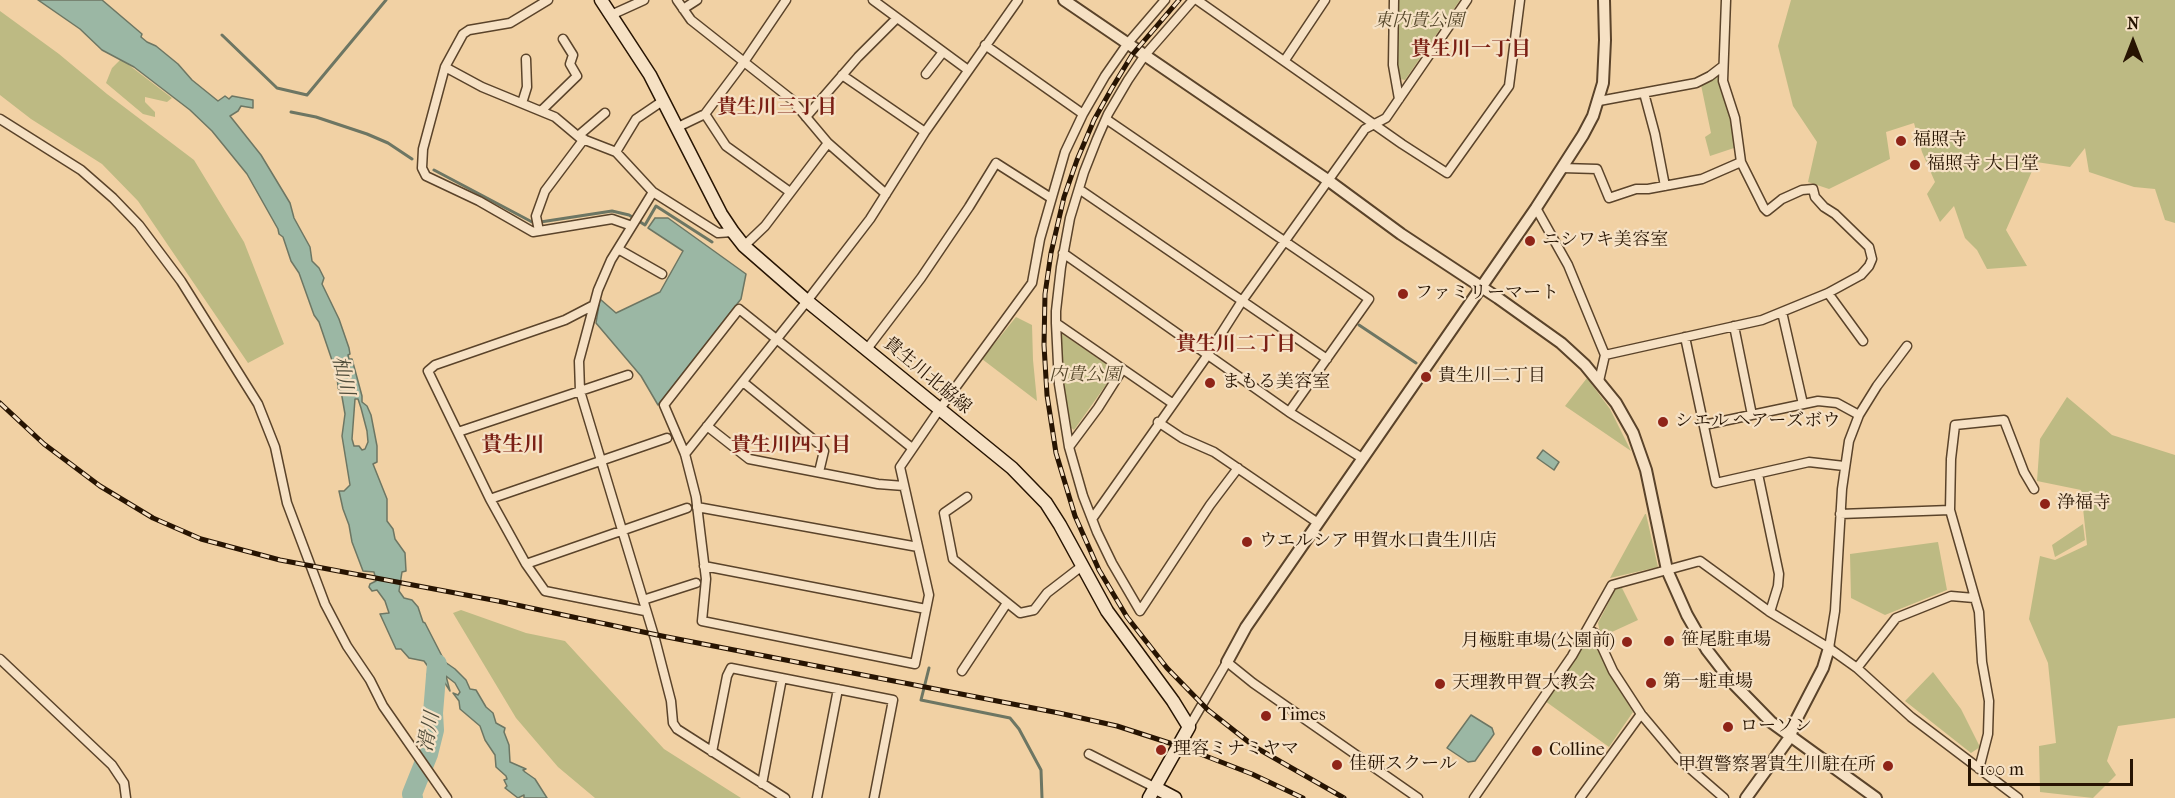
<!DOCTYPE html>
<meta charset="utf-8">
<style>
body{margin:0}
#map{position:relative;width:2175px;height:798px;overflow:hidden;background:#f1d1a4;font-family:"IM FELL French Canon",serif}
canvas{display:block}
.north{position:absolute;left:2103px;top:12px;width:60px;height:60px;-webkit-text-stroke:4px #f6e1c4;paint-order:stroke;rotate:0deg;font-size:16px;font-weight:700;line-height:24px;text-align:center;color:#271402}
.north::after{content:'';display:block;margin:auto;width:21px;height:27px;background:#271402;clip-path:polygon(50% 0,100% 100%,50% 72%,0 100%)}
.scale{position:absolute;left:1968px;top:759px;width:165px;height:27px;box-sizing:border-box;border:3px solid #271402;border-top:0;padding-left:8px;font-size:18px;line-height:21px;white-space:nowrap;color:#271402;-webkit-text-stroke:4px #f6e1c4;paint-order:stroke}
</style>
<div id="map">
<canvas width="2175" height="798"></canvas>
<div class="north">N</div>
<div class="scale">100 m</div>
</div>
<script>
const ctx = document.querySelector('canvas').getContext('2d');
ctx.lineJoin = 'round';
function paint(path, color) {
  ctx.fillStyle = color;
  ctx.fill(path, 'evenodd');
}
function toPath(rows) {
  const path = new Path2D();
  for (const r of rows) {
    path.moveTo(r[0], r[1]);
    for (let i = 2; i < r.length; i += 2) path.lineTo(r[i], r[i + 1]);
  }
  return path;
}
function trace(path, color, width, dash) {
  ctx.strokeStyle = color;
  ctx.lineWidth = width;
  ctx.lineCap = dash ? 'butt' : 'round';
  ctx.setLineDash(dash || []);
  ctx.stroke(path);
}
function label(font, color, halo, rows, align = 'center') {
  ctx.font = font + ' "IM FELL French Canon","Noto Serif JP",serif';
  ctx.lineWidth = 4.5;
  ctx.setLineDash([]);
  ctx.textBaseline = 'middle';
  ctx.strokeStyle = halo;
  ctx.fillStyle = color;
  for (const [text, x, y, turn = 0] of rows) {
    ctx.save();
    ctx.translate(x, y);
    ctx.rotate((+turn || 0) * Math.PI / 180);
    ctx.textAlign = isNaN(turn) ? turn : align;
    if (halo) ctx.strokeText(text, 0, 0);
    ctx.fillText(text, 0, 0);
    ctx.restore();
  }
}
paint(toPath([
 [1398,0,1460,0,1405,80,1400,79,1397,63],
 [1791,0,2175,0,2175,223,2165,220,2155,189,2134,187,2089,172,2085,148,2070,167,2036,162,2006,230,2027,266,1987,269,1977,250,1965,238,1954,206,1940,222,1927,194,1935,182,1922,152,1914,123,1886,132,1890,159,1829,189,1808,182,1817,142,1793,106,1778,46],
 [0,11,59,54,107,94,194,160,244,242,284,344,248,363,138,201,102,164,31,119,0,95],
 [121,59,172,98,167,102,145,97,145,102,155,112,155,117,143,114,106,83,112,68],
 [1718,74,1721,76,1737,147,1710,156,1705,137,1711,133,1701,85],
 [1016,317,1032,325,1033,360,1037,401,982,359],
 [1061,333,1113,369,1113,375,1074,430,1070,427,1062,374],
 [1587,378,1610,409,1631,451,1565,406],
 [2067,397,2112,435,2175,455,2175,718,2118,726,2107,761,2116,775,2093,798,2040,792,2039,746,2056,743,2048,663,2029,619,2040,556,2055,560,2087,545,2081,490,2037,481,2040,439],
 [1646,514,1658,567,1610,578,1645,514],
 [2083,524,2085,540,2055,557,2052,545],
 [1938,542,1947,590,1885,615,1851,598,1850,554],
 [1621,586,1638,620,1601,637,1598,623,1615,590],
 [461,610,526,633,565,641,664,749,741,798,595,798,558,767,516,718,453,613],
 [1587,636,1593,636,1614,681,1633,712,1609,747,1545,701],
 [1933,672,1961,709,1980,747,1971,753,1905,701]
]), '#bdba83');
const water = toPath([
 [38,0,102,0,142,34,141,37,147,42,156,46,178,64,192,80,218,101,225,96,229,99,232,96,253,100,253,108,241,106,238,111,230,116,261,155,290,203,294,218,310,247,312,261,319,268,324,278,322,284,339,319,349,348,350,354,348,355,349,359,352,359,362,396,362,402,367,406,371,415,377,446,377,462,373,464,387,499,387,521,393,529,395,539,405,553,406,571,402,572,399,591,404,598,412,600,418,607,423,622,425,623,445,662,455,669,466,680,470,689,476,690,486,707,493,713,496,723,505,728,504,732,509,745,510,762,526,769,523,770,525,772,535,779,547,798,524,798,524,795,518,798,505,788,507,786,504,780,507,779,506,776,496,767,495,755,485,740,480,726,460,709,459,701,453,693,458,695,460,692,455,683,446,676,450,691,441,677,427,676,429,668,424,661,409,658,401,649,396,649,380,614,389,613,385,601,377,590,372,591,369,587,370,584,376,581,374,572,363,571,352,542,349,525,343,509,339,491,344,491,350,485,342,436,345,414,341,391,338,388,337,375,319,322,314,315,299,273,291,261,283,237,279,234,278,229,247,174,212,131,190,110,134,67,102,50,80,29,38,0],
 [355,399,358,399,361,408,367,431,368,442,365,449,362,450,359,446,354,446,352,439,355,399],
 [655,218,668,218,746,274,741,299,658,405,641,376,596,323,600,299,616,313,660,292,683,251,648,228,655,218],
 [1543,450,1559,462,1554,470,1537,458,1543,450],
 [1471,715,1492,728,1494,734,1475,761,1468,762,1447,748,1471,715]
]);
paint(water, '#9bb7a4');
trace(water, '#6d7663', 1.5);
trace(toPath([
 [222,35,277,88,307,95,386,0],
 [291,112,316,117,367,134,388,143,412,159],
 [434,170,534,223,612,211,629,215,645,225,656,206,712,242],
 [1359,325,1416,363],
 [929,668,921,700,1010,718,1019,729,1041,770,1042,798]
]), '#6d7663', 3);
trace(toPath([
 [413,798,412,794,428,754,434,730,433,713,437,664]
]), '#9bb7a4', 20);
const minor = toPath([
 [548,0,510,23,469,30,463,34,445,67,423,149,422,168,426,176,479,201,533,232,612,219,632,226],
 [677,0,691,20,791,99,828,143,886,194],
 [873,0,968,70],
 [1197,0,1402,144,1447,173,1509,86,1520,0],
 [1394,0,1393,65,1399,99],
 [683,9,697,0],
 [611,15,644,0],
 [985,45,1083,114],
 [1285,60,1325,0],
 [445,67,482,87,555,117,580,138,616,152,653,192,718,233,733,232],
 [926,74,943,52],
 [842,75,925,132],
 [1644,93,1655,134,1665,186],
 [1599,101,1696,83,1710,76,1723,66],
 [522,103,527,87,526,59],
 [541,111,577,76,570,64,573,55,563,39],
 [705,114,726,146,790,192],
 [806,117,858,57,896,19],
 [0,119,81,170,113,198,139,225,181,281,258,404,275,447,287,503,325,604,347,646,370,680,383,706,447,798],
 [1106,119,1369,299,1289,412],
 [678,127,705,114,744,62,786,0],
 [578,136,605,113],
 [616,152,636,119,664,100],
 [1562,168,1597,169,1609,198,1636,189,1648,189,1702,179,1741,162],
 [1079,189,1327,359],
 [653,192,611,260,598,290,579,361,580,391,655,639,671,701,673,723,677,729,785,798],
 [1536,208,1568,265,1605,355,1599,381],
 [539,231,536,216,545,191,584,139],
 [744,246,765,226,828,143],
 [618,249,662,274],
 [1063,253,1289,412,1362,458],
 [1828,293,1863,341],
 [592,306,565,320,435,365,428,371,490,499,526,564,545,591,645,611],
 [1782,312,1803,404],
 [1056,323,1059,384,1069,447],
 [1734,326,1752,415],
 [1685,337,1716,483,1809,462,1844,466],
 [867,349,921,278,969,207,996,163,1051,198],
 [1605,355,1762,320,1828,293,1861,275,1869,266,1872,259,1869,247,1835,214,1824,207,1815,197,1813,189,1802,190,1782,199,1767,211,1764,208,1741,162,1735,118,1723,81,1726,0],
 [1122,370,1098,408,1069,447,1083,496,1097,532,1112,563,1140,611,1210,505,1238,468],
 [743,382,819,444,824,451,819,472],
 [1172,403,1056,323,1056,311,1061,267,1070,218,1084,172,1097,139,1108,114,1128,80,1145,55,1193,0],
 [1158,422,1182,438,1214,452,1318,523],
 [1704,425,1818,401,1837,403,1859,415],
 [707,426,749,459,878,484,904,486],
 [458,432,628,375],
 [912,448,739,309,664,405,685,454,696,497,706,579,702,621,915,664,929,595,900,467,939,410,1032,283,1040,239,1065,152,1083,114,1105,76,1128,43,1165,0],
 [685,454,807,301,870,219,925,132,1018,0],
 [1758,474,1779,574,1778,586,1770,612],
 [967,497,944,513,953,559,1020,613,1034,610,1047,593,1082,566],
 [490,499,667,438],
 [697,507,918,547],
 [1840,514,1950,510],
 [1092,519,1207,356,1242,301,1365,129,1386,118,1467,0],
 [526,564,687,508],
 [704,566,926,609],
 [643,600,696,583],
 [1588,629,1596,634,1613,671,1641,714,1678,758,1724,798],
 [1829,648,1835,611,1842,489,1849,441,1859,415,1877,386,1907,346],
 [0,659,112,765,124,783,126,798],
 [1857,668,1896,618,1951,596,1974,598],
 [962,671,1007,603],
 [1189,727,1227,662,1253,683,1418,798],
 [712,752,727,676,731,668,893,700,874,798],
 [1089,754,1156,788],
 [1979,769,1988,734,1989,701,1982,662,1979,612,1950,510,1951,459,1955,425,2004,420,2024,472,2034,489],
 [762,784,782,678],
 [817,798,838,689],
 [1474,798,1572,656,1612,585,1700,561,1770,612,1829,648,1857,668,1911,717,2018,798],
 [1580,798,1641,714]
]);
const tertiary = toPath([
 [1064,0,1329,181,1401,234,1498,298,1561,343,1585,365,1616,403,1633,433,1646,470,1667,570,1687,615,1707,650,1731,681,1771,722,1876,798],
 [1227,662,1246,627,1536,208,1583,135,1593,116,1603,83,1605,40,1604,0],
 [1746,798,1790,737,1795,722,1823,668,1829,648]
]);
const secondary = toPath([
 [601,0,650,75,721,214,733,232,744,246,807,301,1012,468,1046,503,1060,525,1107,611,1173,701,1189,727,1149,798],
 [1156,788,1175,798]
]);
trace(minor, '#5a432a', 11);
trace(tertiary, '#5a432a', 14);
trace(secondary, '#271402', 15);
trace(minor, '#f6e1c4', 8);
trace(tertiary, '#f6e1c4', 10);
trace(secondary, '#f6e1c4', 12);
const rail = toPath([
 [1179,0,1132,55,1112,88,1094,120,1077,160,1064,197,1051,253,1045,294,1044,345,1047,395,1056,453,1075,516,1099,570,1127,617,1167,668,1208,710,1255,747,1344,798],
 [0,403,44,444,100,486,153,518,201,539,280,560,498,601,662,636,1059,713,1117,726,1185,748,1252,774,1303,798]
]);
trace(rail, '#271402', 5);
trace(rail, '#f6e1c4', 3, [9]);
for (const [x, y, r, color] of [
 [1901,141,6,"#8f2418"],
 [1915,165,6,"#8f2418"],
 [1530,241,6,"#8f2418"],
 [1403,294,6,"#8f2418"],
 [1426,377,6,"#8f2418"],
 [1210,383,6,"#8f2418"],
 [1663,422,6,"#8f2418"],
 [2045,504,6,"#8f2418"],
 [1247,542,6,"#8f2418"],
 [1669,641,6,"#8f2418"],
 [1627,642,6,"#8f2418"],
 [1651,683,6,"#8f2418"],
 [1440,684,6,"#8f2418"],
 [1266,716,6,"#8f2418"],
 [1728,727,6,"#8f2418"],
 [1161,750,6,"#8f2418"],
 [1537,751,6,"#8f2418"],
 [1337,765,6,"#8f2418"],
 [1888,766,6,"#8f2418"]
]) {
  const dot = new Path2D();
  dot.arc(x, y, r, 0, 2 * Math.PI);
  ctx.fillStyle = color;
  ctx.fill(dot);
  trace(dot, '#f6e1c4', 2);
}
label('italic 18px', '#544629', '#f6e1c4', [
 ["東内貴公園",1419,22],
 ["内貴公園",1085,376]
]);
label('18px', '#271402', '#f6e1c4', [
 ["福照寺",1913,141],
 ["福照寺 大日堂",1927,165],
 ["ニシワキ美容室",1542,241],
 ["ファミリーマート",1415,294],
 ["貴生川二丁目",1438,377],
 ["まもる美容室",1222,383],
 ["シエル ヘアーズボウ",1675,422],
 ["浄福寺",2057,504],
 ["ウエルシア 甲賀水口貴生川店",1259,542],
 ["笹尾駐車場",1681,641],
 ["月極駐車場(公園前)",1615,642,"right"],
 ["第一駐車場",1663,683],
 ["天理教甲賀大教会",1452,684],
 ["Times",1278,716],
 ["ローソン",1740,727],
 ["理容ミナミヤマ",1173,750],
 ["Colline",1549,751],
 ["佳研スクール",1349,765],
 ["甲賀警察署貴生川駐在所",1876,766,"right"]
], 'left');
label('18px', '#271402', '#f6e1c4', [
 ["貴生川北脇線",927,376,40]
]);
label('bold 20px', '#7a1f14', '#f6e1c4', [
 ["貴生川一丁目",1471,50],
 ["貴生川三丁目",777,108],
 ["貴生川二丁目",1236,345],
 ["貴生川四丁目",791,446]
]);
label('italic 20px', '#504d3b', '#f6e1c4', [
 ["杣川",342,376,78],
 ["滑川",430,732,-79]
]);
label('bold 21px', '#7a1f14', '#f6e1c4', [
 ["貴生川",513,446]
]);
</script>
